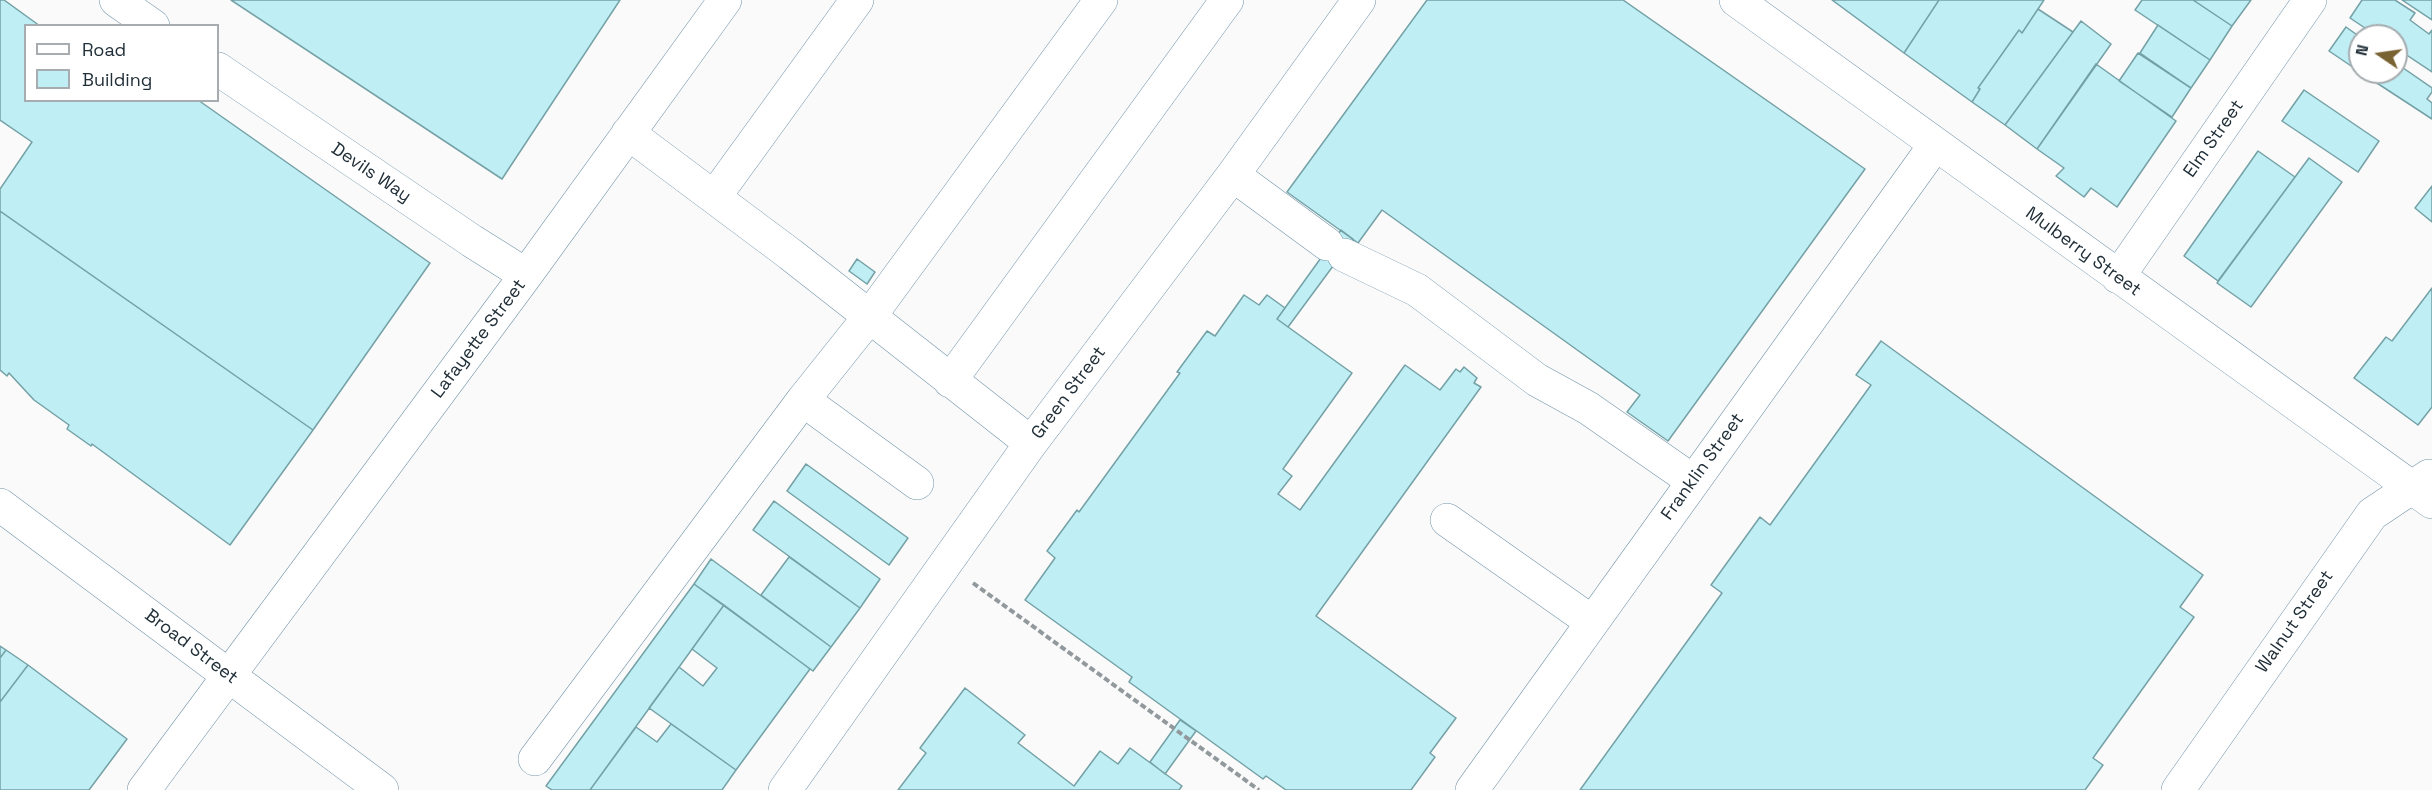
<!DOCTYPE html>
<style>
body{margin:0}
#map{position:relative;width:2432px;height:790px;overflow:hidden;background:#fafafa;font-family:"Space Grotesk",sans-serif}
canvas{display:block}
.legend{position:absolute;left:24px;top:24px;width:195px;height:78px;box-sizing:border-box;background:#fff;border:2px solid #a6acaf;margin:0;padding:8px 10px;list-style:none;font-size:18px;color:#212f38}
.legend li{display:flex;align-items:center;gap:12px;height:30px}
.legend b{width:30px;border:2px solid #a6acaf}
.north{position:absolute;left:2348px;top:24px;width:60px;height:60px;box-sizing:border-box;background:#fff;border:2px solid #a6acaf;border-radius:50%;rotate:283deg;font-size:16px;font-weight:700;line-height:24px;text-align:center;color:#212f38}
.north::after{content:'';display:block;margin:auto;width:21px;height:27px;background:#7a6333;clip-path:polygon(50% 0,100% 100%,50% 72%,0 100%)}
</style>
<div id="map">
<canvas width="2432" height="790"></canvas>
<ul class="legend">
<li><b style="height:8px;background:#fff"></b>Road</li>
<li><b style="height:16px;background:#bfeef4"></b>Building</li>
</ul>
<div class="north">N</div>
</div>
<script>
const ctx = document.querySelector('canvas').getContext('2d');
ctx.lineJoin = 'round';
function paint(path, color) {
  ctx.fillStyle = color;
  ctx.fill(path, 'evenodd');
}
function toPath(rows) {
  const path = new Path2D();
  for (const r of rows) {
    path.moveTo(r[0], r[1]);
    for (let i = 2; i < r.length; i += 2) path.lineTo(r[i], r[i + 1]);
  }
  return path;
}
function trace(path, color, width, dash) {
  ctx.strokeStyle = color;
  ctx.lineWidth = width;
  ctx.lineCap = dash ? 'butt' : 'round';
  ctx.setLineDash(dash || []);
  ctx.stroke(path);
}
function label(font, color, halo, rows, align = 'center') {
  ctx.font = font + ' "Space Grotesk",sans-serif';
  ctx.lineWidth = 4.5;
  ctx.setLineDash([]);
  ctx.textBaseline = 'middle';
  ctx.strokeStyle = halo;
  ctx.fillStyle = color;
  for (const [text, x, y, turn = 0] of rows) {
    ctx.save();
    ctx.translate(x, y);
    ctx.rotate((+turn || 0) * Math.PI / 180);
    ctx.textAlign = isNaN(turn) ? turn : align;
    if (halo) ctx.strokeText(text, 0, 0);
    ctx.fillText(text, 0, 0);
    ctx.restore();
  }
}
const building = toPath([
 [0,0,4,0,40,26,26,26,26,100,198,100,430,263,313,430,0,211,0,189,32,142,0,120,0,0],
 [231,0,620,0,502,179,231,0],
 [1427,0,1623,0,1865,169,1668,441,1627,412,1640,395,1382,210,1358,243,1287,192,1427,0],
 [1832,0,1939,0,1904,53,1832,0],
 [1939,0,2044,0,2022,33,2019,30,1978,88,1980,89,1972,102,1904,53,1939,0],
 [2142,0,2193,0,2232,26,2210,60,2135,10,2142,0],
 [2193,0,2251,0,2232,26,2193,0],
 [2362,0,2395,0,2415,13,2410,20,2429,34,2432,30,2432,72,2396,48,2396,36,2377,36,2350,18,2362,0],
 [2402,0,2432,0,2432,20,2402,0],
 [2038,9,2073,32,2005,125,1972,102,1980,89,1978,88,2019,30,2022,33,2038,9],
 [2081,21,2111,44,2037,149,2005,125,2081,21],
 [2158,25,2210,60,2191,88,2140,53,2158,25],
 [2346,27,2360,37,2360,72,2329,51,2346,27],
 [2138,53,2191,88,2172,117,2119,81,2138,53],
 [2396,63,2432,88,2432,92,2427,99,2432,103,2432,119,2360,72,2396,72,2396,63],
 [2096,64,2176,121,2117,207,2091,188,2084,197,2056,176,2064,168,2037,149,2096,64],
 [2304,90,2379,141,2358,172,2282,121,2304,90],
 [2258,151,2295,177,2218,281,2184,256,2258,151],
 [2309,158,2342,182,2251,307,2217,283,2309,158],
 [2432,186,2432,222,2415,208,2432,186],
 [0,211,313,430,230,545,92,444,91,446,67,429,69,425,34,400,9,373,7,376,0,370,0,211],
 [1341,230,1353,239,1288,327,1277,319,1341,230],
 [857,259,875,272,867,284,849,271,857,259],
 [2432,288,2432,407,2418,425,2354,378,2386,337,2392,341,2432,288],
 [1244,295,1259,305,1267,295,1285,308,1277,319,1352,373,1283,469,1292,476,1278,494,1300,510,1405,365,1440,390,1456,369,1460,372,1464,367,1477,378,1474,383,1481,387,1316,616,1456,718,1430,753,1435,757,1411,790,1286,790,1266,776,1263,779,1129,682,1132,677,1025,600,1055,558,1047,551,1077,510,1079,512,1180,373,1177,372,1207,331,1215,336,1244,295],
 [1881,341,2203,575,2180,607,2194,617,2093,758,2103,765,2085,790,1580,790,1722,593,1711,585,1760,517,1770,525,1871,385,1856,375,1881,341],
 [806,464,908,538,889,565,787,491,806,464],
 [774,501,880,579,860,608,753,530,774,501],
 [789,557,860,608,831,647,761,595,789,557],
 [711,559,831,647,813,671,694,584,711,559],
 [694,584,724,605,590,790,552,790,546,786,694,584],
 [724,605,810,669,736,770,649,708,679,667,703,686,717,668,692,649,724,605],
 [0,646,6,650,0,658,0,646],
 [6,650,28,665,0,702,0,658,6,650],
 [28,665,127,739,89,790,0,790,0,702,28,665],
 [965,688,1025,735,1018,743,1074,786,1100,751,1118,764,1130,748,1182,786,1179,790,898,790,926,753,920,748,965,688],
 [1180,720,1196,731,1165,774,1150,762,1180,720],
 [671,724,736,770,722,790,590,790,636,727,657,742,671,724]
]);
paint(building, '#bfeef4');
trace(building, '#74a1a6', 1.5);
const minor = toPath([
 [116,0,153,26],
 [1736,0,2432,502],
 [218,69,472,241,526,275],
 [628,133,790,254,1031,443],
 [1233,175,1327,244],
 [715,196,857,0],
 [1344,255,1417,290,1537,380,1588,408,1693,481],
 [2118,277,2310,0],
 [950,381,1227,0],
 [803,400,917,483],
 [1447,520,1592,622],
 [535,759,803,400,870,316,1101,0],
 [144,790,526,275,725,0],
 [785,790,1031,443,1233,175,1359,0],
 [1472,790,1935,145],
 [2178,790,2372,514,2429,476]
]);
const major = toPath([
 [0,505,382,790]
]);
trace(minor, '#7395aa', 34);
trace(major, '#7395aa', 34);
trace(toPath([
 [973,583,1259,790]
]), '#92999d', 4, [6, 3]);
trace(minor, '#fff', 33);
trace(major, '#fff', 33);
label('18px', '#212f38', '#fff', [
 ["Elm Street",2214,139,-55],
 ["Devils Way",371,173,34],
 ["Mulberry Street",2083,252,36],
 ["Lafayette Street",479,339,-53],
 ["Green Street",1069,393,-53],
 ["Franklin Street",1703,467,-54],
 ["Walnut Street",2295,622,-55],
 ["Broad Street",191,647,37]
]);
</script>
